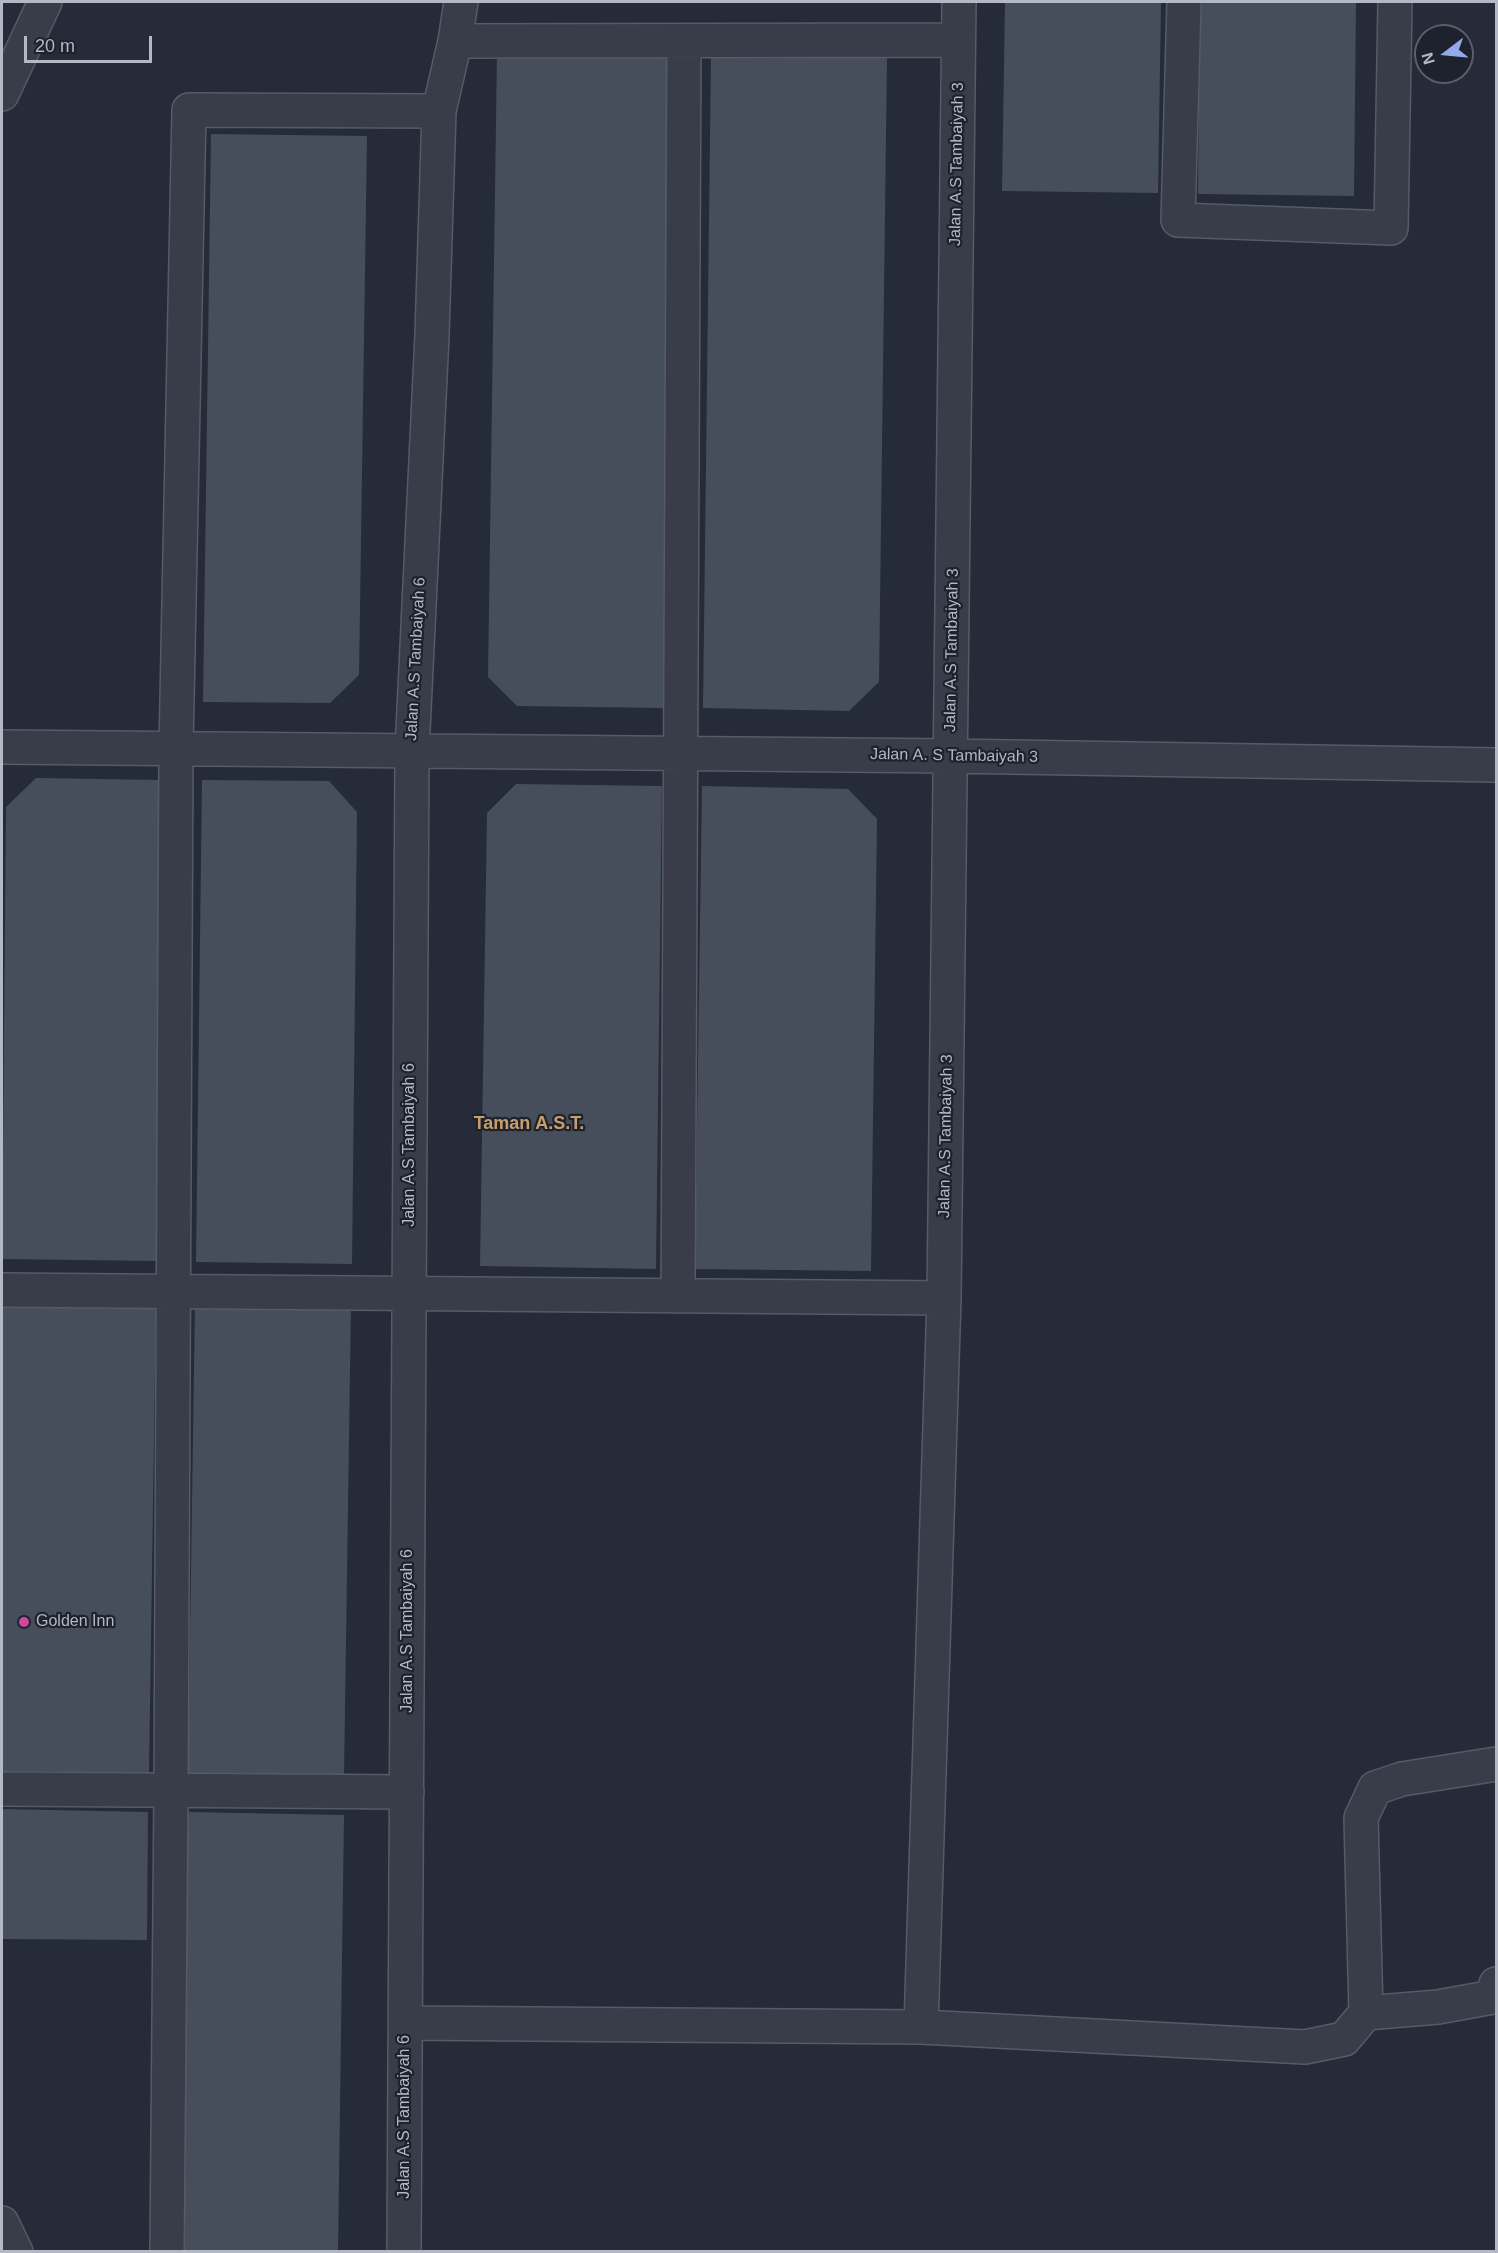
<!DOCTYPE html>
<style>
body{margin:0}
#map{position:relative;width:1498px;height:2253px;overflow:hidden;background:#252b38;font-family:Helvetica,sans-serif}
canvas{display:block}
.frame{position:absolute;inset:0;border:3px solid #b3b8c4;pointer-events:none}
.north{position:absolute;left:1414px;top:24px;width:60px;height:60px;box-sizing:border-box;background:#1d222d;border:2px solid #595e69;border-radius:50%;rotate:254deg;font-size:16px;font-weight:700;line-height:24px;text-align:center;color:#b3b8c4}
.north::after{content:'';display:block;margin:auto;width:21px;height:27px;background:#92aaeb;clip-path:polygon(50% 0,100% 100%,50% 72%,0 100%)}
.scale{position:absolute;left:24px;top:36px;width:128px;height:27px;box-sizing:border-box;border:3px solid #b3b8c4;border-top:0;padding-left:8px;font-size:18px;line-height:21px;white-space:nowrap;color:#b3b8c4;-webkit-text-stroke:4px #1d222d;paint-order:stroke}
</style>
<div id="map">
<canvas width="1498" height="2253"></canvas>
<div class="frame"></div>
<div class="north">N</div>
<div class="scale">20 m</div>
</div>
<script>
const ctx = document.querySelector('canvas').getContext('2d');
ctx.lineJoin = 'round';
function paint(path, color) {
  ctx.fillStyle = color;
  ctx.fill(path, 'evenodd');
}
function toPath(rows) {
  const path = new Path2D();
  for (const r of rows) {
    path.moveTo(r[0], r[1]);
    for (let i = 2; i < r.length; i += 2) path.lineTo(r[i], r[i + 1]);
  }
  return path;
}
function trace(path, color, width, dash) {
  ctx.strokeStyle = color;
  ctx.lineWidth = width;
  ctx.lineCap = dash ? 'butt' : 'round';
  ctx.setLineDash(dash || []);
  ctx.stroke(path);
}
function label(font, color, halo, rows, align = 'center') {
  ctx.font = font + ' Helvetica,sans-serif';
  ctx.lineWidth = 4.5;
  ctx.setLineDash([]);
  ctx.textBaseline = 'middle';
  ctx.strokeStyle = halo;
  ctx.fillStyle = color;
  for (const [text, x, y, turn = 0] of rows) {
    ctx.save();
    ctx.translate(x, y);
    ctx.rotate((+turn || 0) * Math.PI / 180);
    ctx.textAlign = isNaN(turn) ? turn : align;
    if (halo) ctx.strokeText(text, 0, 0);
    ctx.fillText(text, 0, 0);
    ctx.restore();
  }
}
paint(toPath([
 [1005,2,1161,2,1158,193,1002,191],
 [1200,2,1356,2,1354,196,1198,194],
 [497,52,673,54,664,708,517,706,488,677],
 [711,55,887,57,879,682,849,711,703,708],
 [211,134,367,136,359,675,330,703,203,702],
 [36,778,163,780,156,1261,2,1259,6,807],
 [202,780,329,781,357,812,352,1264,196,1262],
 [516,784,662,786,656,1269,480,1266,487,813],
 [702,786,848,789,877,819,871,1271,695,1269],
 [2,1298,156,1301,149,1773,2,1771],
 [195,1301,351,1303,344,1776,188,1774],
 [2,1809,148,1812,147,1940,2,1939],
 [188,1812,344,1815,338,2252,182,2252]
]), '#464e5c');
const minor = toPath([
 [1184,2,1178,220,1391,228,1395,2],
 [455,41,958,40],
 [2,94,45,2],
 [2,747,951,756,1496,765],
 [2,1290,944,1298],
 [678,1295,684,42],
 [2,1789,407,1792],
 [1366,2013,1438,2007,1493,1997,1496,1984],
 [406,2023,921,2027,944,1298,959,2],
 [921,2027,1305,2047,1344,2039,1366,2013,1361,1818,1375,1788,1402,1779,1496,1764],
 [2,2223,16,2252],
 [167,2252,171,1791,176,749,189,110,439,111],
 [404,2252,412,751,432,335,439,111,455,41,461,2]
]);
trace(minor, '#565b66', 36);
trace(minor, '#383d49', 33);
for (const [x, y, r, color] of [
 [24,1622,6,"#d1479c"]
]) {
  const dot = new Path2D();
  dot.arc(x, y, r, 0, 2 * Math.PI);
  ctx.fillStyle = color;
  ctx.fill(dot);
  trace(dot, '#1d222d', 2);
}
label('16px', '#b3b8c4', '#1d222d', [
 ["Jalan A.S Tambaiyah 3",957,164,-89],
 ["Jalan A.S Tambaiyah 3",952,650,-89],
 ["Jalan A.S Tambaiyah 6",416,659,-87],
 ["Jalan A. S Tambaiyah 3",954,756,1],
 ["Jalan A.S Tambaiyah 3",946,1136,-89],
 ["Jalan A.S Tambaiyah 6",410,1145,-90],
 ["Jalan A.S Tambaiyah 6",408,1631,-90],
 ["Jalan A.S Tambaiyah 6",405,2117,-90]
]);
label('16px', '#b3b8c4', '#1d222d', [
 ["Golden Inn",36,1622]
], 'left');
label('bold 18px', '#c79e6c', '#1d222d', [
 ["Taman A.S.T.",529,1124]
]);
</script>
